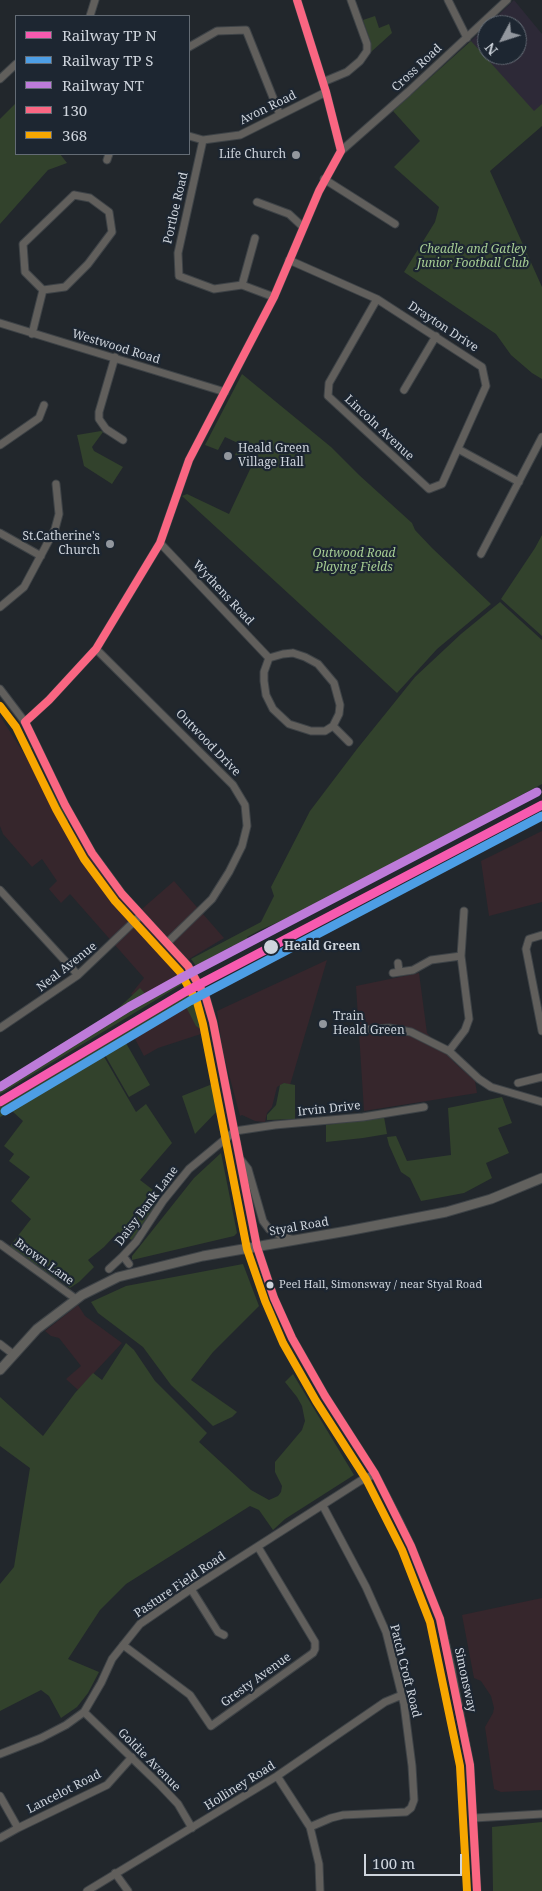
<!DOCTYPE html>
<style>
body{margin:0}
#map{position:relative;width:542px;height:1891px;overflow:hidden;background:#22272c;font-family:"Noto Serif",serif}
canvas{display:block}
.legend{position:absolute;left:15px;top:15px;width:175px;height:140px;box-sizing:border-box;background:#1d2631;border:1px solid #646c75;margin:0;padding:6px 9px;list-style:none;font-size:15px;color:#ced4dc}
.legend li{display:flex;align-items:center;gap:10px;height:25px}
.legend b{width:25px;border:1px solid #646c75}
.north{position:absolute;left:477px;top:15px;width:50px;height:50px;box-sizing:border-box;background:#1d2631;border:1px solid #646c75;border-radius:50%;rotate:230deg;font-size:14px;font-weight:700;line-height:20px;text-align:center;color:#ced4dc}
.north::after{content:'';display:block;margin:auto;width:18px;height:22px;background:#92979e;clip-path:polygon(50% 0,100% 100%,50% 72%,0 100%)}
.scale{position:absolute;left:364px;top:1854px;width:98px;height:22px;box-sizing:border-box;border:2px solid #ced4dc;border-top:0;padding-left:6px;font-size:15px;line-height:18px;white-space:nowrap;color:#ced4dc;-webkit-text-stroke:4px #1d2631;paint-order:stroke}
</style>
<div id="map">
<canvas width="542" height="1891"></canvas>
<ul class="legend">
<li><b style="height:6px;background:#f75aaf"></b>Railway TP N</li>
<li><b style="height:6px;background:#4d9ee5"></b>Railway TP S</li>
<li><b style="height:6px;background:#bd7bd9"></b>Railway NT</li>
<li><b style="height:6px;background:#fa6682"></b>130</li>
<li><b style="height:6px;background:#f7a600"></b>368</li>
</ul>
<div class="north">N</div>
<div class="scale">100 m</div>
</div>
<script>
const ctx = document.querySelector('canvas').getContext('2d');
ctx.lineJoin = 'round';
function paint(path, color) {
  ctx.fillStyle = color;
  ctx.fill(path, 'evenodd');
}
function toPath(rows) {
  const path = new Path2D();
  for (const r of rows) {
    path.moveTo(r[0], r[1]);
    for (let i = 2; i < r.length; i += 2) path.lineTo(r[i], r[i + 1]);
  }
  return path;
}
function trace(path, color, width, dash) {
  ctx.strokeStyle = color;
  ctx.lineWidth = width;
  ctx.lineCap = dash ? 'butt' : 'round';
  ctx.setLineDash(dash || []);
  ctx.stroke(path);
}
function label(font, color, halo, rows, align = 'center') {
  ctx.font = font + ' "Noto Serif",serif';
  ctx.lineWidth = 4.5;
  ctx.setLineDash([]);
  ctx.textBaseline = 'middle';
  ctx.strokeStyle = halo;
  ctx.fillStyle = color;
  for (const [text, x, y, turn = 0] of rows) {
    ctx.save();
    ctx.translate(x, y);
    ctx.rotate((+turn || 0) * Math.PI / 180);
    ctx.textAlign = isNaN(turn) ? turn : align;
    if (halo) ctx.strokeText(text, 0, 0);
    ctx.fillText(text, 0, 0);
    ctx.restore();
  }
}
paint(toPath([
 [0,716,30,763,70,837,76,834,104,877,135,915,174,881,224,938,189,959,183,972,137,999,131,994,144,978,70,894,61,903,49,889,57,881,42,859,32,867,3,834,0,826],
 [542,831,542,902,489,916,481,861],
 [327,960,290,1085,284,1083,277,1087,272,1107,267,1113,265,1122,255,1121,242,1115,240,1116,223,1052,217,1011],
 [419,973,427,1033,455,1063,475,1081,477,1093,364,1111,356,986],
 [195,1002,204,1033,158,1048,144,1056,134,1037],
 [78,1305,85,1316,122,1343,78,1390,66,1379,81,1366,59,1338,51,1336,45,1331],
 [542,1598,542,1790,501,1792,494,1789,485,1727,493,1713,494,1708,491,1696,481,1681,474,1678,462,1615]
]), '#36262c');
paint(toPath([
 [514,0,542,34,542,126,413,94,487,26,487,55,517,55,517,25,488,25]
]), '#2d2937');
paint(toPath([
 [375,16,379,28,389,24,392,33,371,52,370,40,363,20],
 [471,41,534,111,542,104,542,126,490,171,542,287,542,379,532,373,511,355,496,334,404,272,435,222,439,207,394,167,420,141,393,111],
 [16,103,16,154,60,154,67,163,48,170,0,224,0,119],
 [242,374,331,447,359,475,412,523,415,530,432,548,491,604,437,649,397,693,182,496,187,494,229,514,253,463,235,455,240,444,225,437,218,450,205,445],
 [101,431,103,432,92,447,94,451,123,467,112,484,84,466,80,448,77,435],
 [542,535,542,636,501,599,535,548],
 [500,602,542,640,542,784,357,883,299,913,260,930,247,937,250,943,236,951,232,946,196,966,191,959,261,922,274,896,271,887,310,811,357,749,415,677,461,634],
 [6,707,32,748,26,751,4,712],
 [47,781,68,820,68,827,42,783],
 [183,973,189,980,0,1094,0,1083,71,1038,110,1016,140,988,147,996],
 [193,993,199,998,203,1008,206,1023,204,1027,199,1028,196,1026,186,1007,103,1055,136,1112,146,1104,172,1143,140,1180,161,1196,132,1240,118,1232,104,1247,88,1260,94,1267,79,1282,70,1288,10,1246,31,1219,11,1201,30,1177,9,1161,14,1154,4,1146,23,1121,12,1111,0,1117,0,1107,188,994],
 [126,1043,150,1085,129,1097,105,1055],
 [215,1083,220,1108,195,1134,182,1096],
 [284,1083,295,1085,295,1119,267,1120,267,1115,276,1105,280,1085],
 [502,1097,512,1123,498,1128,509,1153,486,1163,492,1178,464,1193,421,1201,410,1178,401,1172,389,1145,387,1137,396,1136,407,1161,451,1155,448,1108],
 [384,1117,387,1134,363,1138,326,1142,326,1125],
 [221,1153,237,1233,234,1236,132,1260,132,1256,194,1178],
 [243,1264,259,1306,213,1352,191,1380,237,1412,232,1417,213,1426,171,1385,143,1347,98,1313,91,1302,126,1286],
 [126,1343,134,1350,155,1381,207,1433,199,1442,251,1490,269,1500,278,1496,281,1492,282,1486,275,1472,275,1462,302,1430,305,1421,302,1406,297,1397,285,1382,293,1374,354,1475,285,1519,273,1530,259,1510,250,1506,126,1584,100,1610,68,1659,99,1672,88,1693,77,1707,61,1718,49,1696,41,1690,0,1711,0,1584,14,1567,30,1468,0,1446,0,1397,43,1436,75,1393,93,1373,102,1380],
 [542,1822,542,1891,493,1891,492,1827]
]), '#32422c');
const minor = toPath([
 [297,0,326,92,341,151],
 [448,0,467,38],
 [90,16,95,0],
 [189,47,217,31,246,30,280,115],
 [0,79,16,64],
 [323,82,347,72,360,61,367,51,367,44,351,0],
 [189,136,203,140,240,135,326,92],
 [203,140,178,253,179,276,214,289,242,285],
 [107,160,109,154],
 [324,179,395,224],
 [74,195,90,198,109,212,112,232,88,264,65,287,43,290,25,272,23,244,74,195],
 [257,202,289,214,303,227],
 [255,238,242,285,274,297],
 [289,260,377,299,482,367,486,386,442,484,429,489,328,396,329,383,377,299],
 [0,323,225,392],
 [32,334,43,290],
 [115,357,99,412,99,419,106,429,123,440],
 [404,390,436,336],
 [0,445,39,418,44,405],
 [458,449,519,482],
 [0,533,41,556],
 [160,543,269,658],
 [481,554,542,437],
 [0,607,24,587,55,529,59,514,56,484],
 [96,649,233,785,245,805,247,826,242,846,229,872,212,899,168,942],
 [293,653,305,657,318,664,334,683,340,705,339,714,333,726,325,731,311,731,289,724,273,709,266,695,264,681,264,672,269,658,283,654,293,653],
 [0,689,25,722,65,805,92,853,122,894,188,966,206,998,213,1022,257,1247,274,1298,292,1338,325,1396,375,1474,399,1521,411,1546,440,1619,451,1667,470,1765,477,1891],
 [25,722,49,700,96,649,160,543,189,460,274,297,319,191,341,151,408,92,507,0],
 [333,726,349,742],
 [0,890,78,975],
 [542,935,529,939,526,949,542,1031],
 [398,963,399,971],
 [393,973,413,970,431,960,461,956],
 [0,1028,78,975,141,915],
 [362,1030,389,1028,411,1032,449,1051,479,1079,491,1087,542,1102],
 [449,1051,465,1030,469,1019,461,956,464,911],
 [518,1083,542,1077],
 [241,1160,248,1169,263,1221,269,1229,281,1236,295,1240],
 [0,1244,76,1299],
 [123,1256,136,1242,163,1201,189,1169,235,1131,275,1125,363,1117,424,1107],
 [109,1269,123,1256,129,1264],
 [0,1344,13,1354],
 [191,1589,218,1632,224,1635],
 [123,1645,190,1695,211,1726,313,1653,315,1649,315,1642,258,1547],
 [84,1712,160,1785,178,1804,192,1828],
 [0,1754,41,1738,66,1725,84,1712,101,1683,112,1659,140,1624,191,1589,360,1481,375,1474],
 [277,1776,310,1827,319,1864,320,1891],
 [0,1796,18,1828],
 [474,1818,542,1814],
 [310,1827,331,1818,343,1815,406,1812,411,1808,414,1800,412,1766,404,1704,386,1632,366,1587,323,1506],
 [0,1838,18,1828,107,1785,132,1757],
 [115,1873,128,1891],
 [87,1891,277,1776,385,1702,402,1695]
]);
const major = toPath([
 [0,1370,37,1329,82,1295,118,1277,203,1256,347,1231,446,1212,491,1199,542,1178]
]);
trace(minor, '#3e4347', 9);
trace(major, '#3e4347', 11);
trace(minor, '#615f5c', 7);
trace(major, '#62615e', 9);
trace(toPath([
 [25,722,65,805,92,853,122,894,188,966,206,998,213,1022,257,1247,274,1298,292,1338,325,1396,375,1474,411,1546,440,1619,470,1765,477,1891],
 [25,722,49,700,96,649,160,543,189,460,274,297,319,191,341,151,326,92,297,0]
]), '#fa6682', 8);
trace(toPath([
 [0,706,16,727,56,809,84,859,115,901,180,972,197,1002,203,1024,247,1249,265,1301,283,1343,316,1401,366,1479,402,1550,430,1622,460,1766,467,1891]
]), '#f7a600', 8);
trace(toPath([
 [0,1102,185,992,542,805]
]), '#f75aaf', 9);
trace(toPath([
 [5,1111,190,1001,542,816]
]), '#4d9ee5', 9);
trace(toPath([
 [0,1087,129,1007,183,977,537,792]
]), '#bd7bd9', 9);
for (const [x, y, r, color] of [
 [296,155,5,"#92979e"],
 [228,456,5,"#92979e"],
 [110,544,5,"#92979e"],
 [271,947,8,"#ced4dc"],
 [323,1024,5,"#92979e"],
 [270,1285,4.5,"#ced4dc"]
]) {
  const dot = new Path2D();
  dot.arc(x, y, r, 0, 2 * Math.PI);
  ctx.fillStyle = color;
  ctx.fill(dot);
  trace(dot, '#1d2631', 2);
}
label('11px', '#ced4dc', '#1d2631', [
 ["Peel Hall, Simonsway / near Styal Road",279,1285]
], 'left');
label('12px', '#ced4dc', '#1d2631', [
 ["Cross Road",417,68,-43],
 ["Avon Road",268,108,-26],
 ["Portloe Road",176,208,-77],
 ["Drayton Drive",443,327,33],
 ["Westwood Road",116,347,17],
 ["Lincoln Avenue",379,428,43],
 ["Wythens Road",223,593,47],
 ["Outwood Drive",208,743,46],
 ["Neal Avenue",67,967,-38],
 ["Irvin Drive",329,1109,-6],
 ["Daisy Bank Lane",147,1206,-53],
 ["Styal Road",299,1227,-10],
 ["Brown Lane",44,1262,36],
 ["Pasture Field Road",180,1585,-34],
 ["Patch Croft Road",405,1671,76],
 ["Gresty Avenue",256,1680,-36],
 ["Simonsway",465,1680,78],
 ["Goldie Avenue",149,1760,45],
 ["Holliney Road",240,1786,-32],
 ["Lancelot Road",64,1792,-27]
]);
label('12px', '#ced4dc', '#1d2631', [
 ["Life Church",286,155],
 ["Heald Green",238,449,"left"],
 ["Village Hall",238,463,"left"],
 ["St.Catherine's",100,537],
 ["Church",100,551],
 ["Train",333,1017,"left"],
 ["Heald Green",333,1031,"left"]
], 'right');
label('italic 12px', '#a5cc93', '#1d2631', [
 ["Cheadle and Gatley",473,250],
 ["Junior Football Club",473,264],
 ["Outwood Road",354,554],
 ["Playing Fields",354,568]
]);
label('bold 12px', '#ced4dc', '#1d2631', [
 ["Heald Green",284,947]
], 'left');
</script>
